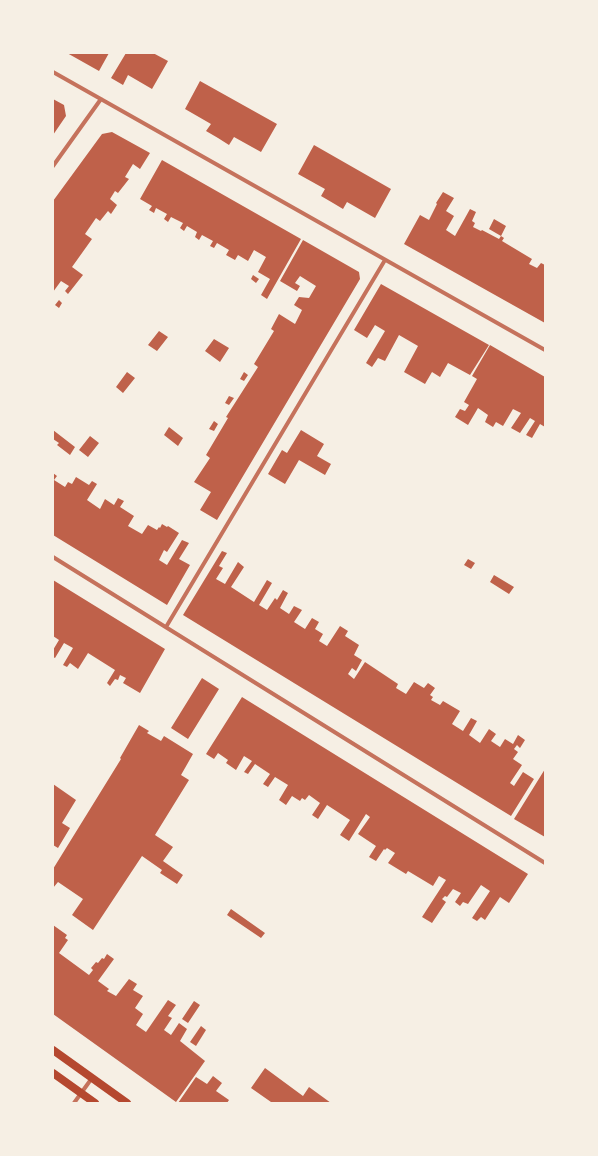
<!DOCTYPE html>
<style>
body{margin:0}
#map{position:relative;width:598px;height:1156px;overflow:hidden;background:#f6efe4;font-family:Karla,sans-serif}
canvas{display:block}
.frame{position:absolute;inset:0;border:54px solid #f6efe4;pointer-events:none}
</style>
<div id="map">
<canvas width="598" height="1156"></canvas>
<div class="frame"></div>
</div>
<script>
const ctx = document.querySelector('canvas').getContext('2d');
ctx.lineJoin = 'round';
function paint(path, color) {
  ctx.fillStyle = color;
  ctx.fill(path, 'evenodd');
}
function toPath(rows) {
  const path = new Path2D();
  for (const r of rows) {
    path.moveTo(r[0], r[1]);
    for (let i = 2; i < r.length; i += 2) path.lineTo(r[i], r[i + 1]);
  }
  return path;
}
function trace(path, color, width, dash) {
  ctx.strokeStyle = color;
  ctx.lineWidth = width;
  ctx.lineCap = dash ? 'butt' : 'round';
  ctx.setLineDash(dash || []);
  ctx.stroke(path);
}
paint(toPath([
 [67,53,109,53,99,71],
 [126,53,153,53,168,61,152,89,128,75,123,85,111,78],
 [200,81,277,124,261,152,234,137,229,145,218,138,206,131,211,124,185,109],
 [53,99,64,105,66,116,53,135],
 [112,132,150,153,140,169,133,164,125,177,129,179,118,193,115,191,110,199,117,205,111,214,108,211,100,221,96,218,85,234,92,239,72,267,83,275,79,280,68,294,65,291,69,286,61,281,53,292,53,201,102,134],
 [314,145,391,189,375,218,347,202,343,209,333,203,321,196,325,189,298,174],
 [162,160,301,239,267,299,261,295,270,279,258,272,266,257,254,250,248,261,238,255,235,260,226,255,229,250,217,243,214,248,210,246,213,241,202,235,199,240,195,237,197,232,187,226,184,231,180,228,183,223,171,217,168,222,164,219,167,214,156,208,154,213,149,210,152,206,140,199],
 [443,192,454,198,446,211,454,216,446,230,455,236,470,209,476,212,472,221,475,223,473,227,481,231,482,230,499,239,501,236,504,238,502,241,532,259,529,264,537,268,541,263,545,265,545,323,404,244,420,215,429,220,437,204,436,203],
 [494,219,506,226,501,236,489,229],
 [303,240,359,272,360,279,217,520,200,510,211,492,194,482,210,458,206,455,228,418,226,417,258,367,254,364,274,331,271,329,279,314,295,324,302,310,294,305,299,297,309,298,316,286,300,276,295,283,300,286,297,291,280,281],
 [253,275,259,279,256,283,251,279],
 [381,284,489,345,470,375,448,363,440,377,432,372,425,384,404,372,418,346,399,335,385,361,378,358,372,367,366,363,385,331,375,325,367,338,354,330],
 [59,300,62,303,59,308,55,305],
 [159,331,168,337,157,351,148,345],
 [214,339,229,348,220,362,205,351],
 [490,345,545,377,545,427,540,424,532,438,526,435,535,421,530,418,520,433,511,428,521,413,513,409,503,426,496,422,493,427,485,422,488,415,478,408,468,425,455,417,460,409,465,411,469,405,464,402,477,379,472,376],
 [127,372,135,378,123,393,116,387],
 [244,372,248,375,244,381,240,379],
 [229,396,234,398,229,405,225,403],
 [214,421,218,424,214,431,209,429],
 [169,427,183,438,178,446,164,435],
 [53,430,75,447,70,455,57,445,59,443,53,439],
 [301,430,324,444,317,456,331,464,325,475,299,460,285,484,268,474,282,450,287,453],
 [90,436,99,443,88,457,79,450],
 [53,473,57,476,54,480,65,487,68,482,72,484,76,477,89,485,92,481,97,484,87,500,100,509,105,499,114,505,118,498,124,501,120,507,134,516,128,526,142,534,148,525,157,530,159,527,160,528,162,524,167,527,168,526,179,533,167,552,164,550,159,560,167,565,182,540,189,543,179,559,190,565,167,605,53,535],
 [222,551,227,553,219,566,223,568,216,579,225,584,238,562,244,567,231,587,254,602,267,580,272,583,259,605,267,610,275,598,277,600,283,590,288,593,280,608,289,614,294,606,302,610,294,622,305,629,312,618,319,622,315,629,323,634,319,641,327,646,340,626,348,631,345,636,359,645,354,655,362,660,356,671,352,668,348,674,354,679,365,662,398,684,396,688,406,694,414,682,424,688,428,683,435,688,430,695,433,697,431,700,440,705,443,701,460,711,452,724,463,731,471,718,477,721,469,735,480,743,489,729,496,734,491,741,500,747,505,739,513,744,518,735,525,740,520,748,517,745,514,749,518,752,513,759,522,765,510,783,514,786,523,772,534,779,511,816,183,615],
 [468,559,475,563,471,569,464,565],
 [494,575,514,587,509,594,490,582],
 [53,580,165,649,140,693,123,683,126,678,120,675,118,680,115,679,110,686,107,683,115,670,88,653,78,669,70,663,67,667,63,665,73,648,64,643,55,658,53,657,53,650,59,640,53,636],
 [202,678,219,689,188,739,171,728],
 [242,697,528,874,509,903,500,897,485,920,481,917,477,921,472,918,490,891,481,885,468,904,463,902,460,906,455,902,461,893,453,889,447,897,445,896,442,899,446,902,432,923,422,917,446,880,439,876,433,886,408,871,406,874,388,863,395,853,387,848,385,850,384,849,376,861,369,857,376,846,358,834,370,817,366,814,349,841,340,835,350,820,327,805,318,819,312,815,320,803,309,795,305,800,302,798,300,801,292,796,286,805,279,800,288,785,275,777,268,787,263,784,270,774,255,764,248,774,244,772,252,761,244,756,236,770,226,763,228,760,218,753,214,759,206,754],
 [139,725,149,731,147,733,161,741,164,736,193,754,181,775,189,780,155,835,173,847,163,861,183,875,177,884,160,873,162,870,142,856,93,930,72,915,83,899,58,882,53,888,53,869,121,759,120,758],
 [545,769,545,837,514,819],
 [53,784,76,800,62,823,70,828,58,848,53,845],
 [231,909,265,933,261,938,227,915],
 [53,925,67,935,65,938,68,940,59,953,89,975,93,970,91,968,96,962,98,963,102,958,104,959,107,954,114,959,98,981,109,989,107,991,116,996,129,979,137,984,133,990,143,996,135,1008,143,1014,136,1025,146,1032,168,1000,176,1005,168,1016,172,1018,164,1030,171,1035,179,1023,187,1029,180,1041,205,1061,176,1102,53,1014],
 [194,1001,200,1005,188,1023,182,1019],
 [201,1026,206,1030,196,1046,190,1042],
 [265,1068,303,1096,309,1087,331,1103,270,1103,271,1102,251,1088],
 [213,1076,222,1083,216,1091,229,1100,227,1103,178,1103,196,1077,207,1084]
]), '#bf614a');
trace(toPath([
 [53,72,545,350],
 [53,166,101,99],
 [53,557,545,863],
 [166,627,385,260],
 [74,1103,92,1078]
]), '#c5725c', 4);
trace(toPath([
 [53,1050,127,1103],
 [53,1073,95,1103]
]), '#b5482f', 8);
</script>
